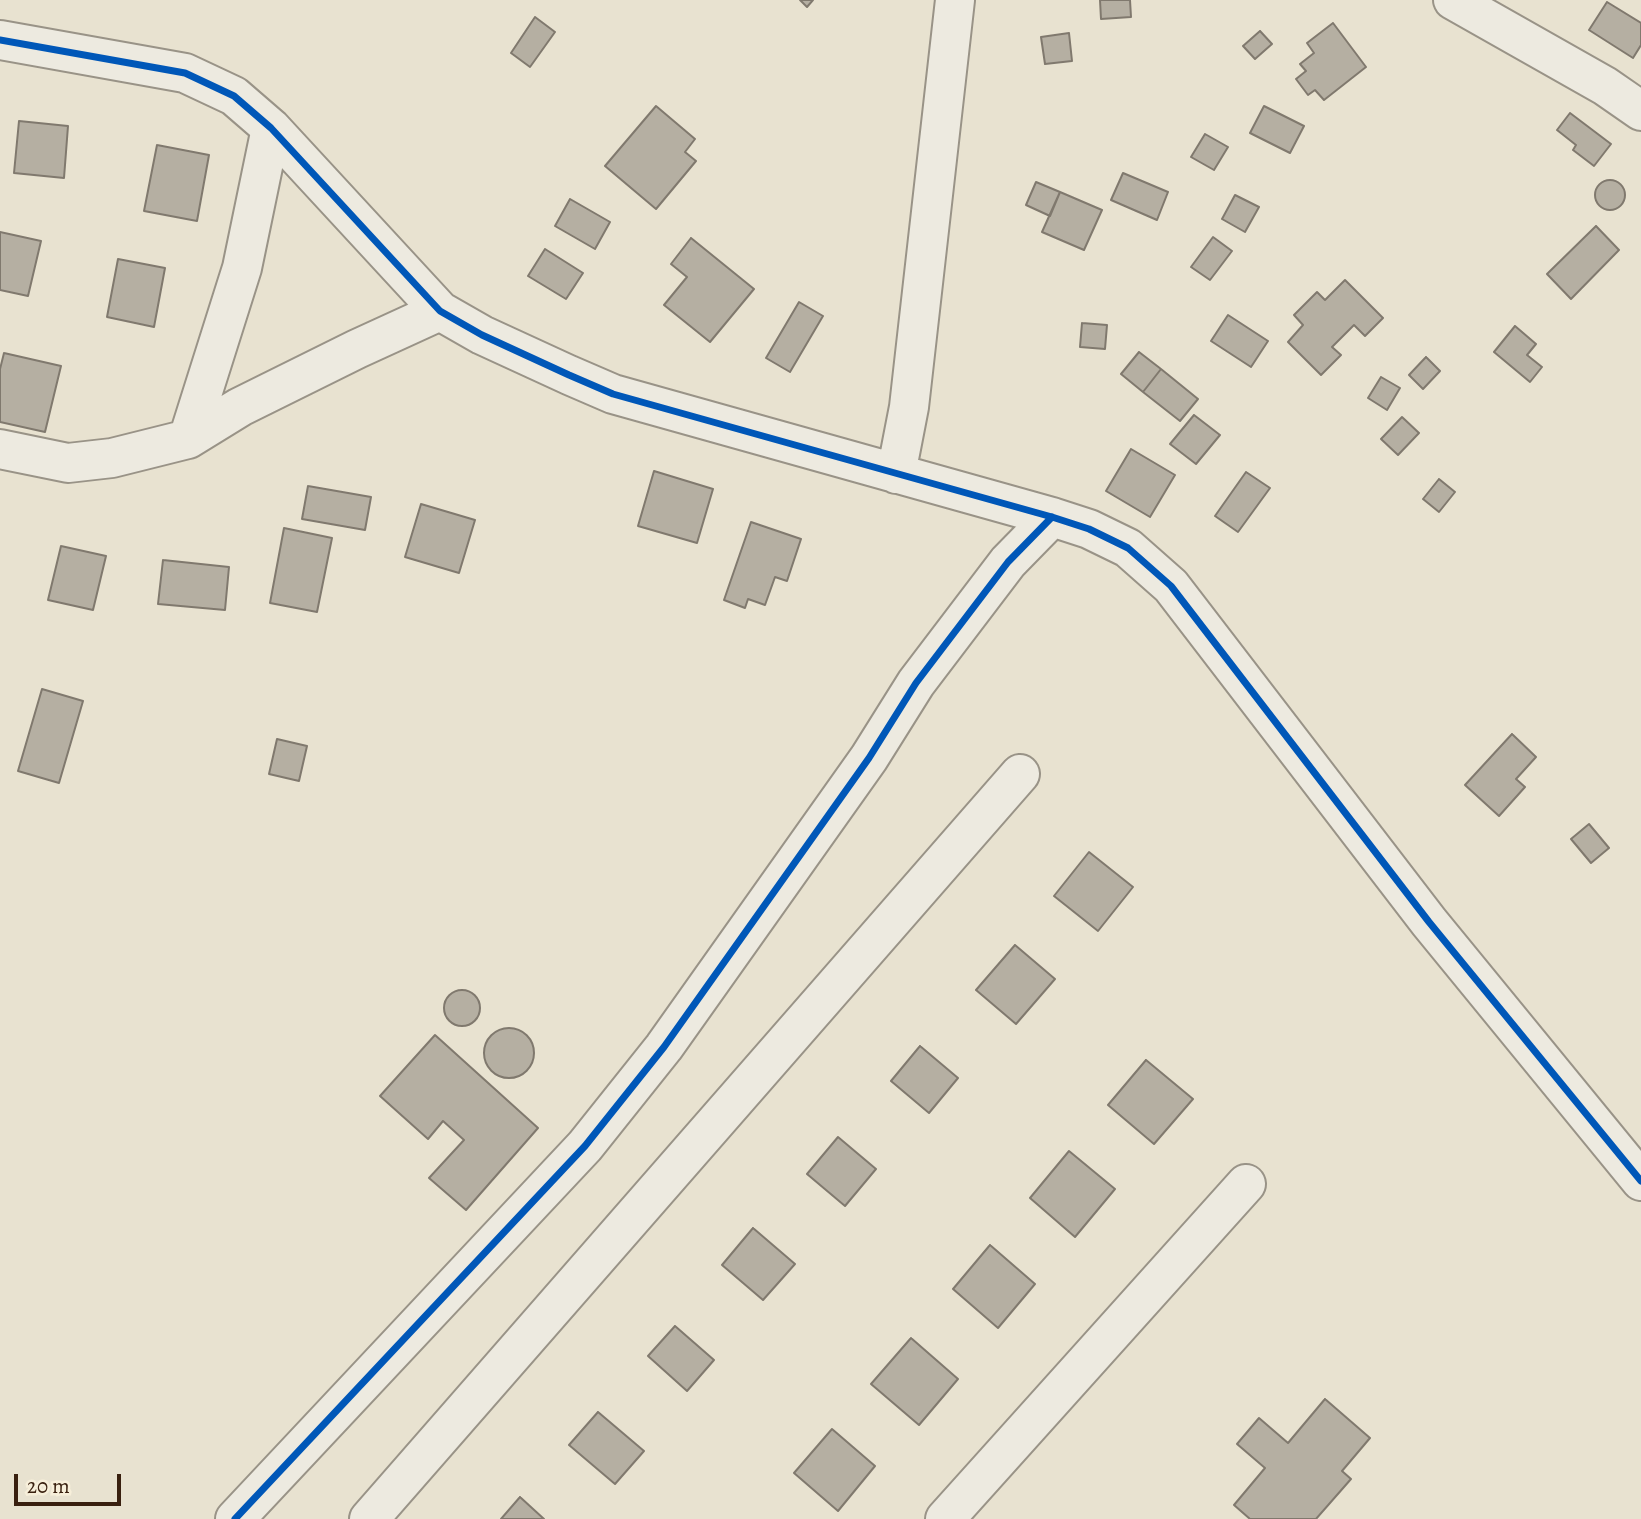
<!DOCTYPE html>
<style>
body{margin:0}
#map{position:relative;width:1641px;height:1519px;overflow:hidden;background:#e8e2d0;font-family:Alegreya,serif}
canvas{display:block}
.scale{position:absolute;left:14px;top:1474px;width:107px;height:32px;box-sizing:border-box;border:4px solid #39200f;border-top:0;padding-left:9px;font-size:21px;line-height:24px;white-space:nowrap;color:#39200f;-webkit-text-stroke:5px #f7efda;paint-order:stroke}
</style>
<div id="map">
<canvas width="1641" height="1519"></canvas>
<div class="scale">20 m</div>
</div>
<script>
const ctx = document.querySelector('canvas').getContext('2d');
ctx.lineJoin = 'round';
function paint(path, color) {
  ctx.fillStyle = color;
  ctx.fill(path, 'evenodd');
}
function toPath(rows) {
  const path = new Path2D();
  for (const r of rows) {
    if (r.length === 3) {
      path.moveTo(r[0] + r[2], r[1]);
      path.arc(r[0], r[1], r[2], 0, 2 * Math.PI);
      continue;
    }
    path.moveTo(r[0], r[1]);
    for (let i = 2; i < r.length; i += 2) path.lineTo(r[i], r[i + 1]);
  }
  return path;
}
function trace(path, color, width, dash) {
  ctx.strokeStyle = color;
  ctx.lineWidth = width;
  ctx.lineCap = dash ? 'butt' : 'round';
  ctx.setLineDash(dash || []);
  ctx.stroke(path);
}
const building = toPath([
 [800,0,813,0,807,7,800,0],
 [1100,0,1130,0,1131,17,1101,19,1100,0],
 [1607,2,1641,23,1641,45,1633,58,1589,30,1607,2],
 [535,17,555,32,530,67,511,53,535,17],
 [1333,23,1366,67,1324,100,1315,90,1308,95,1296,79,1306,71,1300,64,1314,53,1307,43,1333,23],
 [1260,31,1272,44,1255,59,1243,46,1260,31],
 [1069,33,1072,61,1045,64,1041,37,1069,33],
 [656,106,695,139,685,152,696,161,656,209,605,166,656,106],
 [1264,106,1304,126,1290,153,1250,133,1264,106],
 [1570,113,1611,144,1594,166,1573,150,1576,145,1557,130,1570,113],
 [19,121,68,126,64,178,14,173,19,121],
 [1205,134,1228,147,1214,170,1191,157,1205,134],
 [157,145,209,155,197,221,144,211,157,145],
 [1123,173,1168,192,1157,220,1111,200,1123,173],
 [1610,195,15],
 [1036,182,1060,192,1050,216,1026,205,1036,182],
 [1060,192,1102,210,1084,250,1042,232,1060,192],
 [1235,195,1259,207,1245,232,1222,219,1235,195],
 [570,199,610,222,595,249,555,226,570,199],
 [1596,226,1619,250,1571,299,1547,274,1596,226],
 [0,232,41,241,28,296,0,290,0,232],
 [1213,237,1232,251,1210,280,1191,267,1213,237],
 [691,238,754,289,710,342,664,305,687,277,671,264,691,238],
 [545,249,583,273,566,299,528,276,545,249],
 [118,259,165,268,154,327,107,317,118,259],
 [1345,280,1383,318,1365,336,1354,325,1332,347,1341,355,1321,375,1288,342,1303,325,1294,315,1317,292,1325,300,1345,280],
 [799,302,823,316,790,372,766,358,799,302],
 [1228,315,1268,341,1251,367,1211,341,1228,315],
 [1082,323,1107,325,1105,349,1080,347,1082,323],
 [1515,326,1536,344,1527,355,1542,367,1530,382,1494,352,1515,326],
 [1139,352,1161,369,1143,392,1121,374,1139,352],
 [4,353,61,366,45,432,0,422,0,369,4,353],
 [1426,357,1440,371,1423,389,1409,375,1426,357],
 [1161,369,1198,399,1180,421,1143,392,1161,369],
 [1381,377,1400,388,1387,410,1368,398,1381,377],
 [1194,415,1220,435,1196,464,1170,444,1194,415],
 [1402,417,1419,433,1398,455,1381,439,1402,417],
 [1131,449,1175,475,1150,517,1106,491,1131,449],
 [654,471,713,489,697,543,638,526,654,471],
 [1246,472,1270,488,1238,532,1215,516,1246,472],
 [1439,479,1455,492,1439,512,1423,499,1439,479],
 [308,486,371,497,365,530,302,519,308,486],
 [421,504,475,520,459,573,405,557,421,504],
 [751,522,801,539,787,581,775,577,765,605,748,599,745,608,724,600,751,522],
 [284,528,332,538,317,612,270,603,284,528],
 [61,546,106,556,93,610,48,600,61,546],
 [163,560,229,567,225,610,158,604,163,560],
 [42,689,83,701,59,783,18,771,42,689],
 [1512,734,1536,757,1516,779,1525,787,1499,816,1465,785,1512,734],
 [277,739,307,746,299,781,269,774,277,739],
 [1589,824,1609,848,1591,863,1571,839,1589,824],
 [1089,852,1133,887,1098,931,1054,896,1089,852],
 [1015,945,1055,979,1016,1024,976,990,1015,945],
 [462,1008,18],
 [509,1053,25],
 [435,1035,538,1128,466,1210,429,1178,464,1140,443,1121,428,1139,380,1096,435,1035],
 [920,1046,958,1078,929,1113,891,1081,920,1046],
 [1146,1060,1193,1099,1154,1144,1108,1105,1146,1060],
 [838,1137,876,1169,845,1206,807,1174,838,1137],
 [1069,1151,1115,1189,1075,1237,1030,1198,1069,1151],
 [753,1228,795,1264,763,1300,722,1265,753,1228],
 [990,1245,1035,1284,998,1328,953,1289,990,1245],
 [675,1326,714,1360,687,1391,648,1356,675,1326],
 [911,1338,958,1379,919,1425,871,1384,911,1338],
 [1325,1399,1370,1438,1342,1471,1351,1479,1316,1519,1250,1519,1234,1505,1265,1468,1237,1444,1259,1418,1288,1443,1325,1399],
 [598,1412,644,1451,615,1484,569,1445,598,1412],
 [832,1429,875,1466,838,1511,794,1473,832,1429],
 [520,1497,544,1519,501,1519,520,1497]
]);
paint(building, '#b5afa2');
trace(building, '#80796e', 2);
const minor = toPath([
 [1453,0,1605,86,1641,111],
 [0,40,185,73,234,96,271,128,440,311,482,335,569,375,613,394,1052,517,1089,529,1128,548,1171,586,1429,922,1641,1181],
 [188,439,242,268,271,128],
 [0,449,68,463,112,458,188,439,240,407,357,349,440,311],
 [896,474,909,407,955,0],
 [235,1519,585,1146,664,1047,869,758,916,683,1008,562,1052,517],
 [369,1519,1020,774],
 [945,1519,1246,1184]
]);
trace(minor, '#999387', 42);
trace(minor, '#edeae0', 38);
trace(toPath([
 [0,40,185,73,234,96,271,128,440,311,482,335,569,375,613,394,1052,517,1089,529,1128,548,1171,586,1429,922,1641,1181],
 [235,1519,585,1146,664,1047,869,758,916,683,1008,562,1052,517]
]), '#0057b8', 7);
</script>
